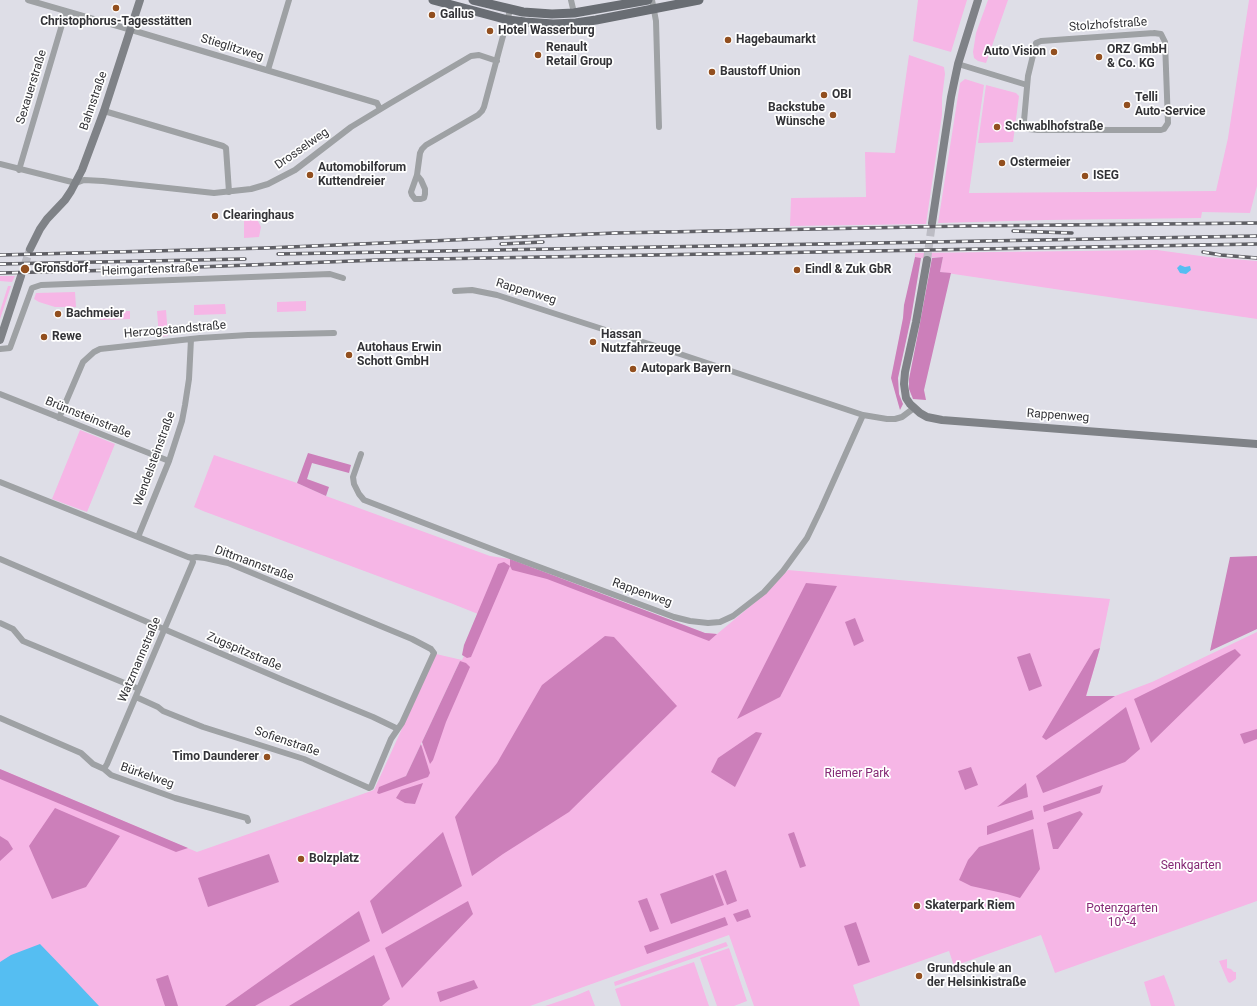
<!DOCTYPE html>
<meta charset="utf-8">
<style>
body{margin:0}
canvas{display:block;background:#dedee7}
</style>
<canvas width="1257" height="1006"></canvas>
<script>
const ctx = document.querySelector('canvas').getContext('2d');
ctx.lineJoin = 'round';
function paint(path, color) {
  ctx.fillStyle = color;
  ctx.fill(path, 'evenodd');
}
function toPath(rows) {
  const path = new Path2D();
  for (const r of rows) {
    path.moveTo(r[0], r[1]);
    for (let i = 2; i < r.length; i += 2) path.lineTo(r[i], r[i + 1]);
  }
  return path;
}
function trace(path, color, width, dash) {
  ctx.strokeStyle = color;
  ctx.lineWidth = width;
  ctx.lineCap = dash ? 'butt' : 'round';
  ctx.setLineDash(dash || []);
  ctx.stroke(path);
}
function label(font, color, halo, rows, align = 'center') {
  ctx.font = font + ' Roboto,sans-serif';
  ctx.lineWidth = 3.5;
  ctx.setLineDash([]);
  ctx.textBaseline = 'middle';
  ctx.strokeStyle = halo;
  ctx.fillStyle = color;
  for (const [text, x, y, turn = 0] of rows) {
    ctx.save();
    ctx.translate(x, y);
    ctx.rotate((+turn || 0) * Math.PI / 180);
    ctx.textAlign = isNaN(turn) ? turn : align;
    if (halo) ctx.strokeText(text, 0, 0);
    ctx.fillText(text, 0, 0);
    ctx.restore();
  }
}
paint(toPath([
 [918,0,967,0,951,52,913,41],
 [988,0,1008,0,986,63,978,61,974,58,973,52,976,33],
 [1249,0,1257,0,1257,186,1250,213,1202,212,1201,218,1046,220,938,223,960,83,965,79,984,85,969,193,1216,191,1228,138],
 [909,55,944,67,945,74,942,98,942,115,926,224,790,226,791,198,866,197,865,152,895,153],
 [986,85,1016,93,1019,96,1013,142,978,143],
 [252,215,256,217,261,227,259,237,244,238,244,219],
 [1157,250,1208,257,1257,261,1257,319,940,272,943,257,921,258,915,257,915,253],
 [0,276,15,276,12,282,0,281],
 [8,286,11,286,0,319,0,311],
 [75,292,76,307,55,307,39,302,34,299,36,293],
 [306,301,306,311,277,312,277,302],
 [225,304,226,314,194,315,194,305],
 [166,310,168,336,159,337,157,311],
 [130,311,130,319,100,320,100,312],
 [80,430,115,444,87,512,52,499],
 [214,455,297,483,326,496,490,556,510,559,705,633,717,634,765,594,788,570,1110,599,1100,648,1086,697,1115,696,1152,682,1257,632,1257,901,1055,973,1041,935,954,966,949,951,853,985,860,1006,754,1006,729,935,530,1006,0,1006,0,769,197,852,374,790,436,654,462,660,483,616,453,604,203,511,194,507],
 [460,661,461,661,407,777,379,788,406,776],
 [726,942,728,946,615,986,614,982],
 [729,948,747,1001,734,1006,717,1006,700,958],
 [1227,959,1227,968,1231,969,1234,972,1236,972,1236,979,1230,983,1228,982,1219,961],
 [694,962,709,1006,621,1006,615,989],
 [1164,975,1172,996,1175,1006,1151,1006,1144,982],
 [589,990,595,1006,545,1006,575,996]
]), '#f6b6e6');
paint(toPath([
 [915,257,921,258,911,318,898,378,899,394,903,404,900,410,891,378,903,318,904,305],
 [943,257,940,272,951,273,924,390,926,400,913,399,909,389,909,379,920,323,932,258],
 [308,453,351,465,349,473,312,463,307,479,329,487,326,496,297,483],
 [1257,556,1257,629,1210,651,1230,557],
 [510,559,705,633,717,634,709,641,547,579,512,570,510,566,471,657,467,658,462,655,464,645,498,564,504,562,510,566],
 [806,583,837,586,780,697,737,719],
 [855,618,864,641,854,646,845,622],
 [605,636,614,637,677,706,569,812,503,854,472,876,455,817,497,763,542,685],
 [1100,648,1086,696,1115,696,1046,740,1042,737,1094,650],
 [1235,649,1241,655,1151,743,1134,699],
 [1030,653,1042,686,1029,691,1017,657],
 [460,661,466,663,470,667,446,722,433,760,430,764,422,742],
 [1126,707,1140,749,1125,762,1043,793,1036,776],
 [1257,729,1257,739,1244,744,1240,734],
 [756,732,762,733,735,787,711,772,718,758],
 [421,744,430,773,428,777,379,794,377,793,379,787,406,776],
 [971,767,978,785,965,790,958,771],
 [0,769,188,848,176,852,0,779],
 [423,783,415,804,405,803,396,798,401,790],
 [1026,783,1028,797,997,807],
 [1103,785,1100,793,1044,812,1043,806],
 [55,808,120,836,86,887,52,899,29,846],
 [1032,810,1034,819,987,835,987,826],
 [1080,811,1083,814,1058,849,1053,849,1047,823],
 [1033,829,1040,869,1020,898,1007,894,971,886,959,880,968,860,979,847],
 [443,832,462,886,382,934,370,901],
 [794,832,806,866,800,868,788,834],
 [0,836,8,841,13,849,0,861],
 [269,854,279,882,208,907,198,878],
 [726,870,737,901,727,905,715,874],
 [713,875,724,905,671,924,660,894],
 [647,898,659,929,650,932,638,901],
 [468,901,473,914,402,988,385,948],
 [748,909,751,917,737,922,733,914],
 [359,911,370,941,255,1006,225,1006],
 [725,917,728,925,647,954,644,946],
 [856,922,870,962,858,966,844,926],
 [374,955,390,999,382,1006,289,1006],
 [168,975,178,1006,165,1006,156,979],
 [474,980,478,988,440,1002,437,992]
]), '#cc7fba');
paint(toPath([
 [1180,265,1185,267,1190,266,1191,270,1186,274,1180,273,1177,268],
 [40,944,66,971,99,1006,0,1006,0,962,11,955]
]), '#55bef2');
trace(toPath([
 [927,260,932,223],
 [21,276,30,249]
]), '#bcbcc4', 8, [8, 4]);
trace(toPath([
 [28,0,135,31,377,103,380,109],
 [571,0,574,13],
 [652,0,656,21,659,127],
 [1154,33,1161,34,1165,42,1168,123,1164,129,1161,130,1038,130,1028,129,1024,126,1024,121,1028,76,1036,43,1041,41,1154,33],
 [958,64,1027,85],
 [268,70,289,0],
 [104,111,223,146,226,148,229,192],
 [0,164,76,183,84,180,103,181,214,193,251,189,268,184,295,170,351,127,389,104,471,56,479,55,497,61],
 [19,170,66,11],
 [417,175,421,180,425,189,425,194,424,198,421,199,415,199,412,195,411,192,417,175,420,153,422,149,426,145,478,115,482,111,484,107,510,10],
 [455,291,472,290,497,295,680,354,863,415,887,419,895,419,902,417,914,408],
 [0,349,10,348,32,288,41,285,330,274,343,278],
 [0,394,169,461],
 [59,418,83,362,94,352,100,349,200,338,248,335,334,333],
 [361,454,353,477,354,484,359,494,364,500,515,558,674,617,690,621,708,623,720,622,733,616,764,592,783,571,807,538,821,509,863,415],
 [0,482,188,557,192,558,196,557,205,558,228,563,412,639,431,649,434,653,402,723,391,739,371,787,369,788,304,759,203,727,163,711,158,707,136,697],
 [138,537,169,461,182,421,185,405,189,379,191,339],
 [0,559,283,680,373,717,398,729],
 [0,623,13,629,23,641,139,689],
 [0,718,81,753,93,764,104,769,111,775,175,798,247,818,248,821],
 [104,769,107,764,193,562,192,558]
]), '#9ea1a4', 6);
trace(toPath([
 [932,223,951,97,958,64,978,0],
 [30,249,40,229,47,219,65,200,71,191,82,170,104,111,140,0],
 [927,260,916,322,905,372,904,384,906,398,910,404,920,413,927,417,942,420,1257,444],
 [0,340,21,276]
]), '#7f8287', 8);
trace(toPath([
 [433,0,508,20,525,22,553,24,576,23,596,20,699,0],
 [473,0,523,12,552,14,574,13,648,0]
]), '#696d73', 9);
const rail = toPath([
 [1013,231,1072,233],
 [501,244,543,242],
 [1203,252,1221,255,1257,258],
 [278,254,1257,236],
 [0,255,267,248,615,233,966,226,1257,223],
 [0,264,245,259],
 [0,273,120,270,379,260,1257,244]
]);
trace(rail, '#5f5f65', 3.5);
trace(rail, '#fff', 2, [6]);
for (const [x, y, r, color] of [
 [116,8,4,"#924f1f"],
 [432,15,4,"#924f1f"],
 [490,31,4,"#924f1f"],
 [728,40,4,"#924f1f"],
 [1054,52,4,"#924f1f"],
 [538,55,4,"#924f1f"],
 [1099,57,4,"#924f1f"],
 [712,72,4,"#924f1f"],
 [824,95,4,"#924f1f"],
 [1127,105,4,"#924f1f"],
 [833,115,4,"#924f1f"],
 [997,127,4,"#924f1f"],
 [1002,163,4,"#924f1f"],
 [310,175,4,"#924f1f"],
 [1085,176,4,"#924f1f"],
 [215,216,4,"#924f1f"],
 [25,269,5,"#924f1f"],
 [797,270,4,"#924f1f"],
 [58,314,4,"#924f1f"],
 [44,337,4,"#924f1f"],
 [593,342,4,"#924f1f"],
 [349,355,4,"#924f1f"],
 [633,369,4,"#924f1f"],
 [267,757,4,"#924f1f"],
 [301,859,4,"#924f1f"],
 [917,906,4,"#924f1f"],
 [919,976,4,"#924f1f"]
]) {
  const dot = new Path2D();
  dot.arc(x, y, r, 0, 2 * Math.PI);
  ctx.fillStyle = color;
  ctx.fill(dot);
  trace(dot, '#fff', 1.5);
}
label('bold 12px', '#333337', '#fff', [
 ["Gallus",440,15],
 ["Christophorus-Tagesstätten",116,22,"center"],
 ["Hotel Wasserburg",498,31],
 ["Hagebaumarkt",736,40],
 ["Renault",546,48],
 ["Retail Group",546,62],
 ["ORZ GmbH",1107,50],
 ["& Co. KG",1107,64],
 ["Auto Vision",1046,52,"right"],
 ["Baustoff Union",720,72],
 ["OBI",832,95],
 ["Telli",1135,98],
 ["Auto-Service",1135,112],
 ["Backstube",825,108,"right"],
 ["Wünsche",825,122,"right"],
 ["Schwablhofstraße",1005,127],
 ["Ostermeier",1010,163],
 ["Automobilforum",318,168],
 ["Kuttendreier",318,182],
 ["ISEG",1093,176],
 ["Clearinghaus",223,216],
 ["Gronsdorf",34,269],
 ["Eindl & Zuk GbR",805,270],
 ["Bachmeier",66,314],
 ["Hassan",601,335],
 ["Nutzfahrzeuge",601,349],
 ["Rewe",52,337],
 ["Autohaus Erwin",357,348],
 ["Schott GmbH",357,362],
 ["Autopark Bayern",641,369],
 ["Timo Daunderer",259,757,"right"],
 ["Bolzplatz",309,859],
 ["Skaterpark Riem",925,906],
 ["Grundschule an",927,969],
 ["der Helsinkistraße",927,983]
], 'left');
label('12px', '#333337', '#fff', [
 ["Stolzhofstraße",1108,25,-4],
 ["Stieglitzweg",232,48,17],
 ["Sexauerstraße",32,87,-73],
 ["Bahnstraße",94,101,-71],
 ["Drosselweg",302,149,-35],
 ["Heimgartenstraße",150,270,-2],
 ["Rappenweg",526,292,17],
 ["Herzogstandstraße",175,330,-5],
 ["Rappenweg",1058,416,4],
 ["Brünnsteinstraße",88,418,22],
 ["Wendelsteinstraße",155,459,-70],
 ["Dittmannstraße",254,564,20],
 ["Rappenweg",642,593,20],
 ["Zugspitzstraße",244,652,23],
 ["Watzmannstraße",140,660,-67],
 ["Sofienstraße",287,742,19],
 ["Bürkelweg",147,776,19]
]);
label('12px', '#852a75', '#fff', [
 ["Riemer Park",857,774],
 ["Senkgarten",1191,866],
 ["Potenzgarten",1122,909],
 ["10^-4",1122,923]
]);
</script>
